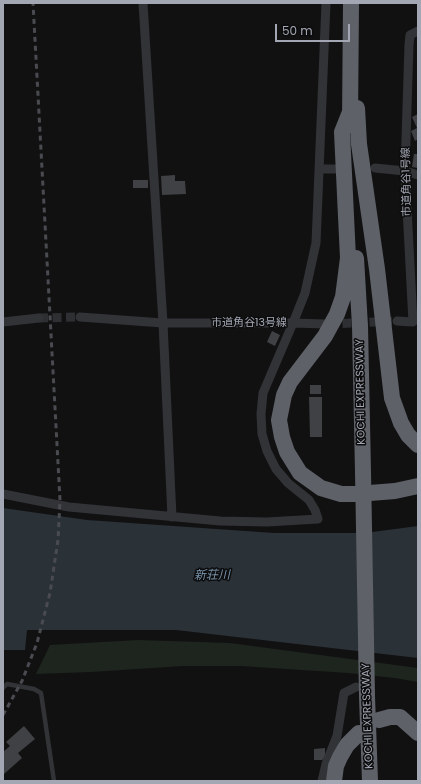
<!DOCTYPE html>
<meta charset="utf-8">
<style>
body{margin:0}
#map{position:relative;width:421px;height:784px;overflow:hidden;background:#111112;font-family:Poppins,sans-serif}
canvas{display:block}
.frame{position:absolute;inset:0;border:4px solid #a3a7b3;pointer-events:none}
.scale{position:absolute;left:275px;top:24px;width:75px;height:18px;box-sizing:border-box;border:2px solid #a3a7b3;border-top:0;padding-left:5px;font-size:12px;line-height:14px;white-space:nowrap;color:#a3a7b3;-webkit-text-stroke:3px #0c0c0d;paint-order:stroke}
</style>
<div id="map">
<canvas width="421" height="784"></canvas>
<div class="frame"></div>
<div class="scale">50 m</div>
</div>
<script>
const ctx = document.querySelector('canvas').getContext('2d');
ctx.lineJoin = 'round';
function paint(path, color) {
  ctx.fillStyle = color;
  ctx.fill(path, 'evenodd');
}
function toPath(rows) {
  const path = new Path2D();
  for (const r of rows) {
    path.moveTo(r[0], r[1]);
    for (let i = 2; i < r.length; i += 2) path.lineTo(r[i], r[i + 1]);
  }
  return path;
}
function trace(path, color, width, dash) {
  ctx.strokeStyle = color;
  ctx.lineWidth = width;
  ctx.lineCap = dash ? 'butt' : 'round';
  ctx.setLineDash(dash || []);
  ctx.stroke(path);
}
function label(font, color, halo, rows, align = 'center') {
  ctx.font = font + ' Poppins,"Noto Sans JP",sans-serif';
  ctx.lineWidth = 3;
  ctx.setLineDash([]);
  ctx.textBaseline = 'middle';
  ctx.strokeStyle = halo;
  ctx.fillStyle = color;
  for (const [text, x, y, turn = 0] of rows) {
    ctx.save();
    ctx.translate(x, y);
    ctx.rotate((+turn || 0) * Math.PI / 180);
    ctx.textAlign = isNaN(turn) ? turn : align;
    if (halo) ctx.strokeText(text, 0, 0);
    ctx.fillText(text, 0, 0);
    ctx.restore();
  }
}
paint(toPath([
 [138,640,230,643,418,668,418,682,395,678,348,673,241,666,183,666,91,672,36,674,50,645]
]), '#1d251e');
paint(toPath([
 [3,508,87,520,274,533,365,533,418,526,418,658,176,630,27,630,25,650,3,650]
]), '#2a3137');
paint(toPath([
 [418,114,418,139,415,141,411,131,417,128,412,117],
 [414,154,418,154,418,168,412,167],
 [175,175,175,181,185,181,186,194,162,195,161,176],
 [133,180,148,180,148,188,133,188],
 [272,331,280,335,275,346,267,342],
 [310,385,321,385,321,394,310,394],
 [309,397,322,397,322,437,310,437],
 [24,726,35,739,18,753,22,758,4,774,3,752,10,746,6,742],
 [325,748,325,757,322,760,314,760,314,749]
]), '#404145');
trace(toPath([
 [39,318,80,317],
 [329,324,397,321]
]), '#2e2f32', 9, [9, 4.5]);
trace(toPath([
 [3,688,7,684,34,689,41,693,54,781]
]), '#323337', 4.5);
trace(toPath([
 [143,3,163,323,172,517],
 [375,168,405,171,418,175],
 [319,169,335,169],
 [397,321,413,322,405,171,409,45,410,35,418,31],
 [3,322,39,318],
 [325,324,293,323,305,293,316,243,326,3],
 [3,494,69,507,220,521,267,522,318,519,315,510,309,500,288,483,276,469,267,451,262,434,261,414,263,393,293,323,163,323,80,317],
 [322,781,326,764,337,736,344,693,356,687]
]), '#323337', 9);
trace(toPath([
 [357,108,359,144,377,269,392,398,401,423,408,435,418,445],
 [350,112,342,132,348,258,343,297,337,314,325,336,290,382,284,395,279,420,282,437,287,452,300,473,321,488,341,494,357,494,395,491,418,486],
 [350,121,351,3],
 [356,258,360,326,363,472],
 [367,696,370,781],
 [379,720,390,717,400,717,418,733],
 [334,781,336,766,340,757,347,745,359,733]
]), '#5e6168', 16);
trace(toPath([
 [3,715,22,681,37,643,50,593,58,540,60,500,33,3]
]), '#494b50', 3, [5, 4]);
trace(toPath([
 [363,472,367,696]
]), '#5e6168', 16);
label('11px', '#a3a7b3', '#0c0c0d', [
 ["市道角谷1号線",407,182,-91],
 ["市道角谷13号線",249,323],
 ["KOCHI EXPRESSWAY",361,392,-91],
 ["KOCHI EXPRESSWAY",368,716,-92]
]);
label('italic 12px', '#7a94ad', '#0c0c0d', [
 ["新荘川",212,576,-1]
]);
</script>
